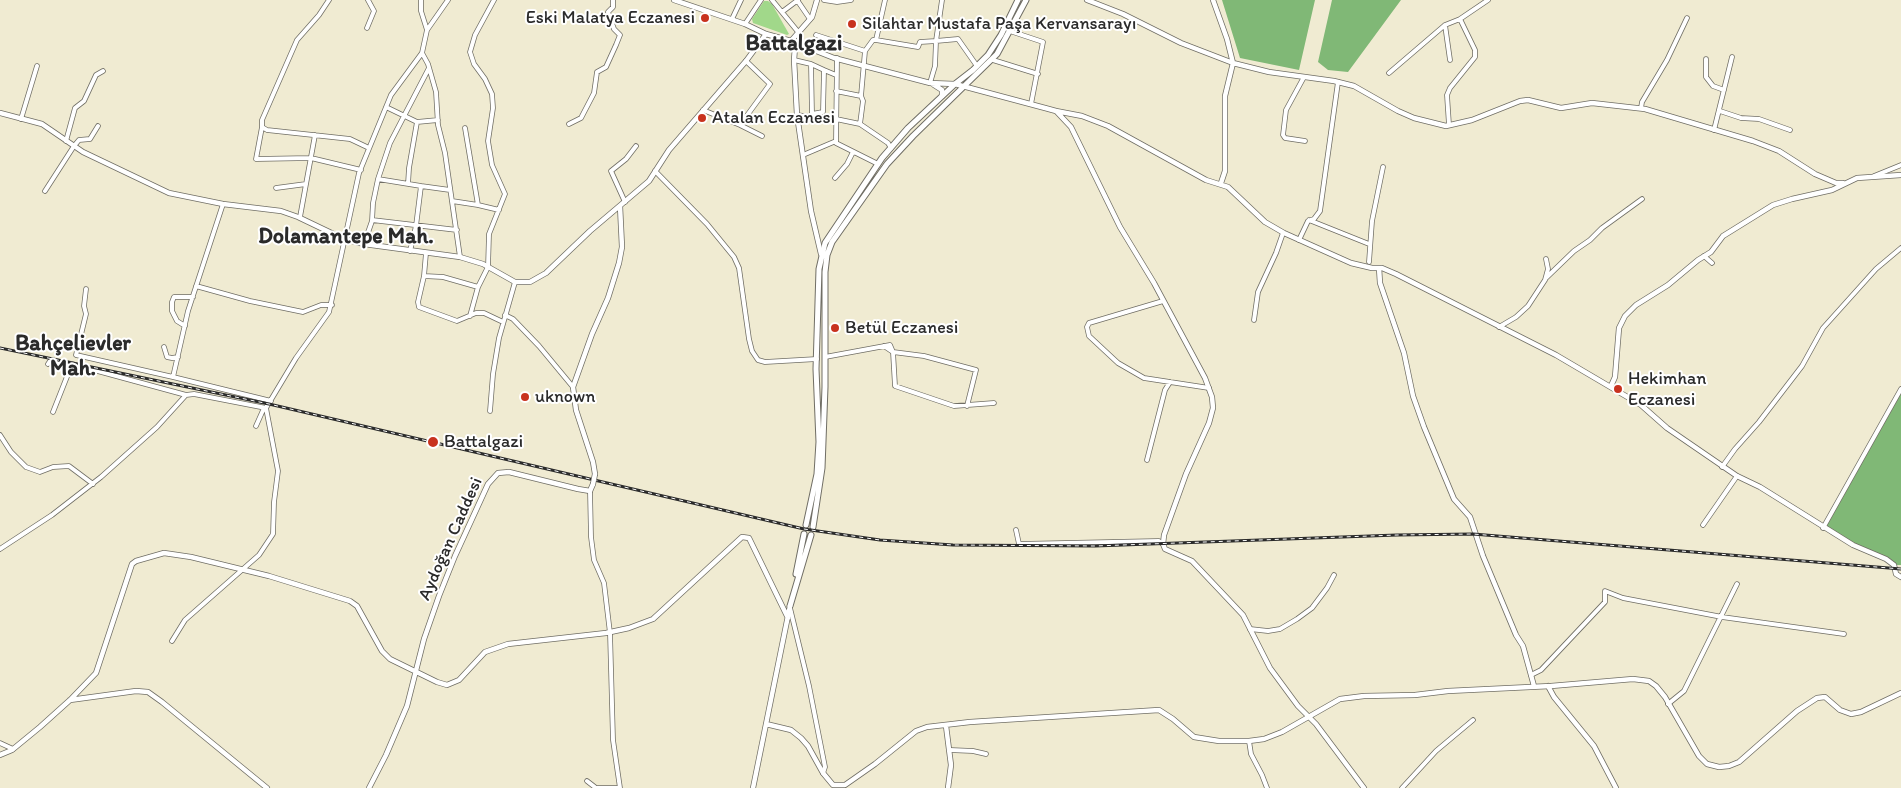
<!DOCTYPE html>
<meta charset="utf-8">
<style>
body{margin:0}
canvas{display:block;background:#f0ebd2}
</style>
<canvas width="1901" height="788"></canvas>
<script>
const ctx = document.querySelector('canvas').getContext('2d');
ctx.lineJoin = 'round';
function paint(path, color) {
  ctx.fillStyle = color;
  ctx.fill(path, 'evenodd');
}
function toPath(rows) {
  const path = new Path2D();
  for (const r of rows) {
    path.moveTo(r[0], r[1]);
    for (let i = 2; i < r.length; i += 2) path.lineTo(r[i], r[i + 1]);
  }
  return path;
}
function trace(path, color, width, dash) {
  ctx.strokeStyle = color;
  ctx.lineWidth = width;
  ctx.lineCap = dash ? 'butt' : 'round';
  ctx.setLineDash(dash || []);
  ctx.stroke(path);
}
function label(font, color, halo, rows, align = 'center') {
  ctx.font = font + ' Itim,sans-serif';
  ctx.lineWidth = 4;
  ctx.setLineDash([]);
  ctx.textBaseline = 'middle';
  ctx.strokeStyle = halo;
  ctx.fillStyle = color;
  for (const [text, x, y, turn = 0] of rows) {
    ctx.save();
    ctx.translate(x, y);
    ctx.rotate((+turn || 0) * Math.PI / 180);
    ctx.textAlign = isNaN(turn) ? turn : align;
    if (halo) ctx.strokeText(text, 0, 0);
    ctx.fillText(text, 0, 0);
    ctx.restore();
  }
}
paint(toPath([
 [764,1,768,1,772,4,789,34,787,35,753,23,752,19]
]), '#a1d88a');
paint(toPath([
 [1222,0,1315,0,1299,70,1240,58],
 [1332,0,1401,0,1348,72,1328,70,1318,62],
 [1901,388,1901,565,1894,565,1823,528]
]), '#80b876');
const minor = toPath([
 [329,0,319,15,297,40,262,120,262,127,267,130,350,139,369,148],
 [421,0,421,11,427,30],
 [772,0,799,33],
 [797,0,810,19],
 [824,0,837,2,851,0],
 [885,0,876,40,918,47,920,42,936,41,935,66,930,83],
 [942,0,936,41,958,39,977,66],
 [782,12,798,0],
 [732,19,741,0],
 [745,24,761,0],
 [1445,25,1450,60],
 [367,28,374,11,368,0],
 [1010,31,1043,42,1031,104],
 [816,35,865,51],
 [422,53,428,64,436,92,438,125,445,153,460,257],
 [837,58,836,143,878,164],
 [1706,59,1706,77,1713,86,1724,90],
 [794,60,811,64,812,114,823,112,824,70,836,75],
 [993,60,1038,74],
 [811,64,824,70],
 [1389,73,1445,25,1460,19],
 [1304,77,1286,110,1283,135,1285,138,1305,141],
 [836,91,861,96,865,51,873,40,876,40],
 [386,107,417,122,438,120],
 [1641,108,1642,102,1667,60,1687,18],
 [703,110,740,125,770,84,746,61],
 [1720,111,1741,118,1759,119,1790,130],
 [797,115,810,117,812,114],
 [21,119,37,66],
 [836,119,860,124,888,143,891,148],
 [569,124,581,118,594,93,597,72,606,67,616,45,620,35,614,29,608,12,613,7,613,0],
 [860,124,863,101,861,96],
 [740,125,762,136],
 [1449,125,1447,95,1450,88,1475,57,1475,50,1460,19,1488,0],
 [262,127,256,159,311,158,361,170],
 [465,128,478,205],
 [1714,130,1732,57],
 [66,141,75,108,84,101,96,75,103,71],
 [803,155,836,141],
 [655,171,707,224,734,257,739,268,749,339,752,351,758,360,765,362,817,359],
 [1874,176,1901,165],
 [835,178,847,164,853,152],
 [378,179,421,186,416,226,410,251],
 [408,184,409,168,417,122],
 [421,186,450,190],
 [276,188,306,184],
 [45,191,74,146,79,140,90,139,98,126],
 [452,201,478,205,499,210],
 [625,202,611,171,626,159,636,146],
 [300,217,315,135],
 [372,220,457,230],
 [1309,220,1369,244],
 [1299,240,1308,221,1314,219,1320,211,1338,82],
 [364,244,372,221,373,203,378,179,390,143,429,68],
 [426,253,424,276,418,302,419,307,457,321,476,313,484,313,503,322],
 [1704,256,1712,263],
 [1369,262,1372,221,1383,167],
 [424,276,443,277,478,287,470,316],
 [1546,278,1574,251,1590,240,1602,228,1642,199],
 [196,286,250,301,303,312,321,305,332,305],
 [478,287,488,267,489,234,505,194,492,165,488,141,493,108,492,94,485,79,474,64,470,52,475,35,494,0],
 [86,289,84,306,86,314,76,355,173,377,188,311,223,204],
 [1163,301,1089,323,1087,327,1089,336,1118,363,1144,378,1209,388],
 [505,315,513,319,539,346,573,387],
 [1254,320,1258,292,1276,253,1283,233],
 [185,326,177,321,172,311,172,302,174,297,193,297],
 [1499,327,1516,317,1528,306,1545,280,1548,269,1546,259],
 [884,346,893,352,924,356,976,370,967,406],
 [164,347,167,357,172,358,178,357],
 [825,357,890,345,893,352,895,386,954,406,994,403],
 [48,364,50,361,55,361,72,364,186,395],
 [173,377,271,401],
 [490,411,493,374,499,338,515,282],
 [53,412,72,364],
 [256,426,264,408],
 [0,435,11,452,26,467,40,472,53,467,69,466,93,484],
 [1147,460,1165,390,1170,382],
 [1722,467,1735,449,1759,422,1802,366,1823,328,1876,269,1901,248],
 [590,491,591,537,594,560,604,583,610,633,613,740,620,788],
 [1703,525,1737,476],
 [1823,528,1901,389],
 [1016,530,1019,544,1159,541,1163,544],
 [0,549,52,515,101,477,157,427,186,395,194,394,266,408,296,358,329,312,359,173,391,95,422,53,427,30,448,0],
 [790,608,809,686,825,767,823,773],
 [1250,629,1268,631,1280,629,1297,619,1312,608,1327,588,1334,575],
 [172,641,185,620,259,555,273,534,274,502,278,471,266,408],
 [1531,675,1541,670,1605,602,1605,591,1623,598,1722,617,1844,634],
 [1668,704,1684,691,1737,584],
 [1249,741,1251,754,1262,775,1267,788],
 [0,743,13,749],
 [950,750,973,751,986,754],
 [587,781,596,788,620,788],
 [1402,788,1436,751,1473,720]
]);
const tertiary = toPath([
 [674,0,745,24,766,34,791,41,834,58,930,83,955,84,1045,108,1056,111,1071,127,1120,227,1154,283,1205,378,1212,397,1213,408,1209,423,1186,474,1164,535,1163,544,1165,549,1192,561,1243,615,1270,668,1298,706,1316,724,1364,788],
 [817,0,812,17,791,41,795,47,794,60,797,115,811,211,821,254,824,254],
 [1087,0,1123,14,1181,43,1233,63,1269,72,1334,81,1354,86,1398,111,1414,118,1446,126,1472,120,1520,101,1528,100,1561,108,1592,103,1645,109,1753,141,1779,151,1815,174,1836,183,1843,183],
 [1213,0,1227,39,1233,63,1225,96,1225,171,1221,183],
 [931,83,942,90,942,96],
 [1056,111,1082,116,1108,126,1206,180,1228,187,1265,222,1284,233,1351,263,1372,268,1382,268,1396,274,1556,355,1641,405,1667,428,1737,476,1760,487,1853,545,1886,559,1894,565,1896,574,1901,577],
 [0,113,42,124,83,152,169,193,223,204,281,211,298,217,344,239,364,244,460,257,483,264,515,282,530,282,546,273,590,231,649,181,669,150,746,61,766,34],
 [1379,268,1380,283,1404,353,1413,396,1424,427,1454,499,1470,517,1483,556,1516,635,1523,646,1534,686],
 [1611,386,1615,377,1619,328,1625,316,1636,305,1668,285,1698,260,1711,252,1723,236,1773,205,1792,199,1832,190,1857,178,1901,175],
 [595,474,593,462,576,410,573,387,592,334,608,298,619,263,622,247,620,206],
 [1548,686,1554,697,1594,746,1616,788],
 [70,700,136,691,148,692,162,702,267,788],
 [766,724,791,730,801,738,808,746,823,773,833,785,845,785,875,764,916,731,927,727,970,722,1159,710,1173,719,1194,737,1219,741,1249,741,1264,739,1282,732,1340,699,1364,696,1415,695,1448,691,1551,686,1633,679,1649,681,1656,686,1665,697,1699,756,1707,764,1719,767,1729,766,1739,762,1797,711,1817,698,1825,697,1840,710,1851,714,1861,712,1901,693],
 [946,726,951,765,948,788],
 [0,755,12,750,40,727,70,700,96,673,132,564,136,561,164,553,191,557,269,576,350,601,357,606,382,651,390,659,437,682,447,685,459,680,485,652,508,644,606,633,629,628,653,619,742,537,749,538,788,618],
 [369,788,386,755,407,706,424,639,439,596,455,556,488,484,498,473,509,472,578,489,590,491,593,484],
 [753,788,790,606]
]);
const secondary = toPath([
 [806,525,817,474,819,442,816,369,819,269,825,243,882,158,908,128,955,84,973,70,988,55,1001,35,1018,0],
 [813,527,822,468,825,387,825,272,827,255,832,242,887,164,913,136,997,54,1026,0],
 [796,574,804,534],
 [790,606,811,535]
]);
trace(minor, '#706e65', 5.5);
trace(tertiary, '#706e65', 6);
trace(secondary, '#706e65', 7);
trace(minor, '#fff', 4);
trace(tertiary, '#fff', 4.5);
trace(secondary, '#fff', 5);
const rail = toPath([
 [0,348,269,404,804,529,880,540,953,545,1095,546,1397,535,1473,534,1901,569]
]);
trace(rail, '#2b2b2b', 3);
trace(rail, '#fff', 1, [4]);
const tertiaryBridge = toPath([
 [593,484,595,474]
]);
trace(tertiaryBridge, '#706e65', 6, []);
trace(tertiaryBridge, '#fff', 4.5);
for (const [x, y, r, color] of [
 [705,18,5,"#c8321e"],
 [852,24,5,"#c8321e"],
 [702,118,5,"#c8321e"],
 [835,328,5,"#c8321e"],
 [1618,389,5,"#c8321e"],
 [525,397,5,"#c8321e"],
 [433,442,6,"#c8321e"]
]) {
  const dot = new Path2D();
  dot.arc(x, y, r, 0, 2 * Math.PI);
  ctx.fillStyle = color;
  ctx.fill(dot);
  trace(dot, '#fff', 2);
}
label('18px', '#2b2b2b', '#fff', [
 ["Eski Malatya Eczanesi",695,18,"right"],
 ["Silahtar Mustafa Paşa Kervansarayı",862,24],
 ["Atalan Eczanesi",712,118],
 ["Betül Eczanesi",845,328],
 ["Hekimhan",1628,379],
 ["Eczanesi",1628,400],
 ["uknown",535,397],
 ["Battalgazi",444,442]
], 'left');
label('18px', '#2b2b2b', '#fff', [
 ["Aydoğan Caddesi",451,539,-66]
]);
label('bold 22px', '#2b2b2b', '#fff', [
 ["Battalgazi",794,44],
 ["Dolamantepe Mah.",346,237],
 ["Bahçelievler",73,344],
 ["Mah.",73,369]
]);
</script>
